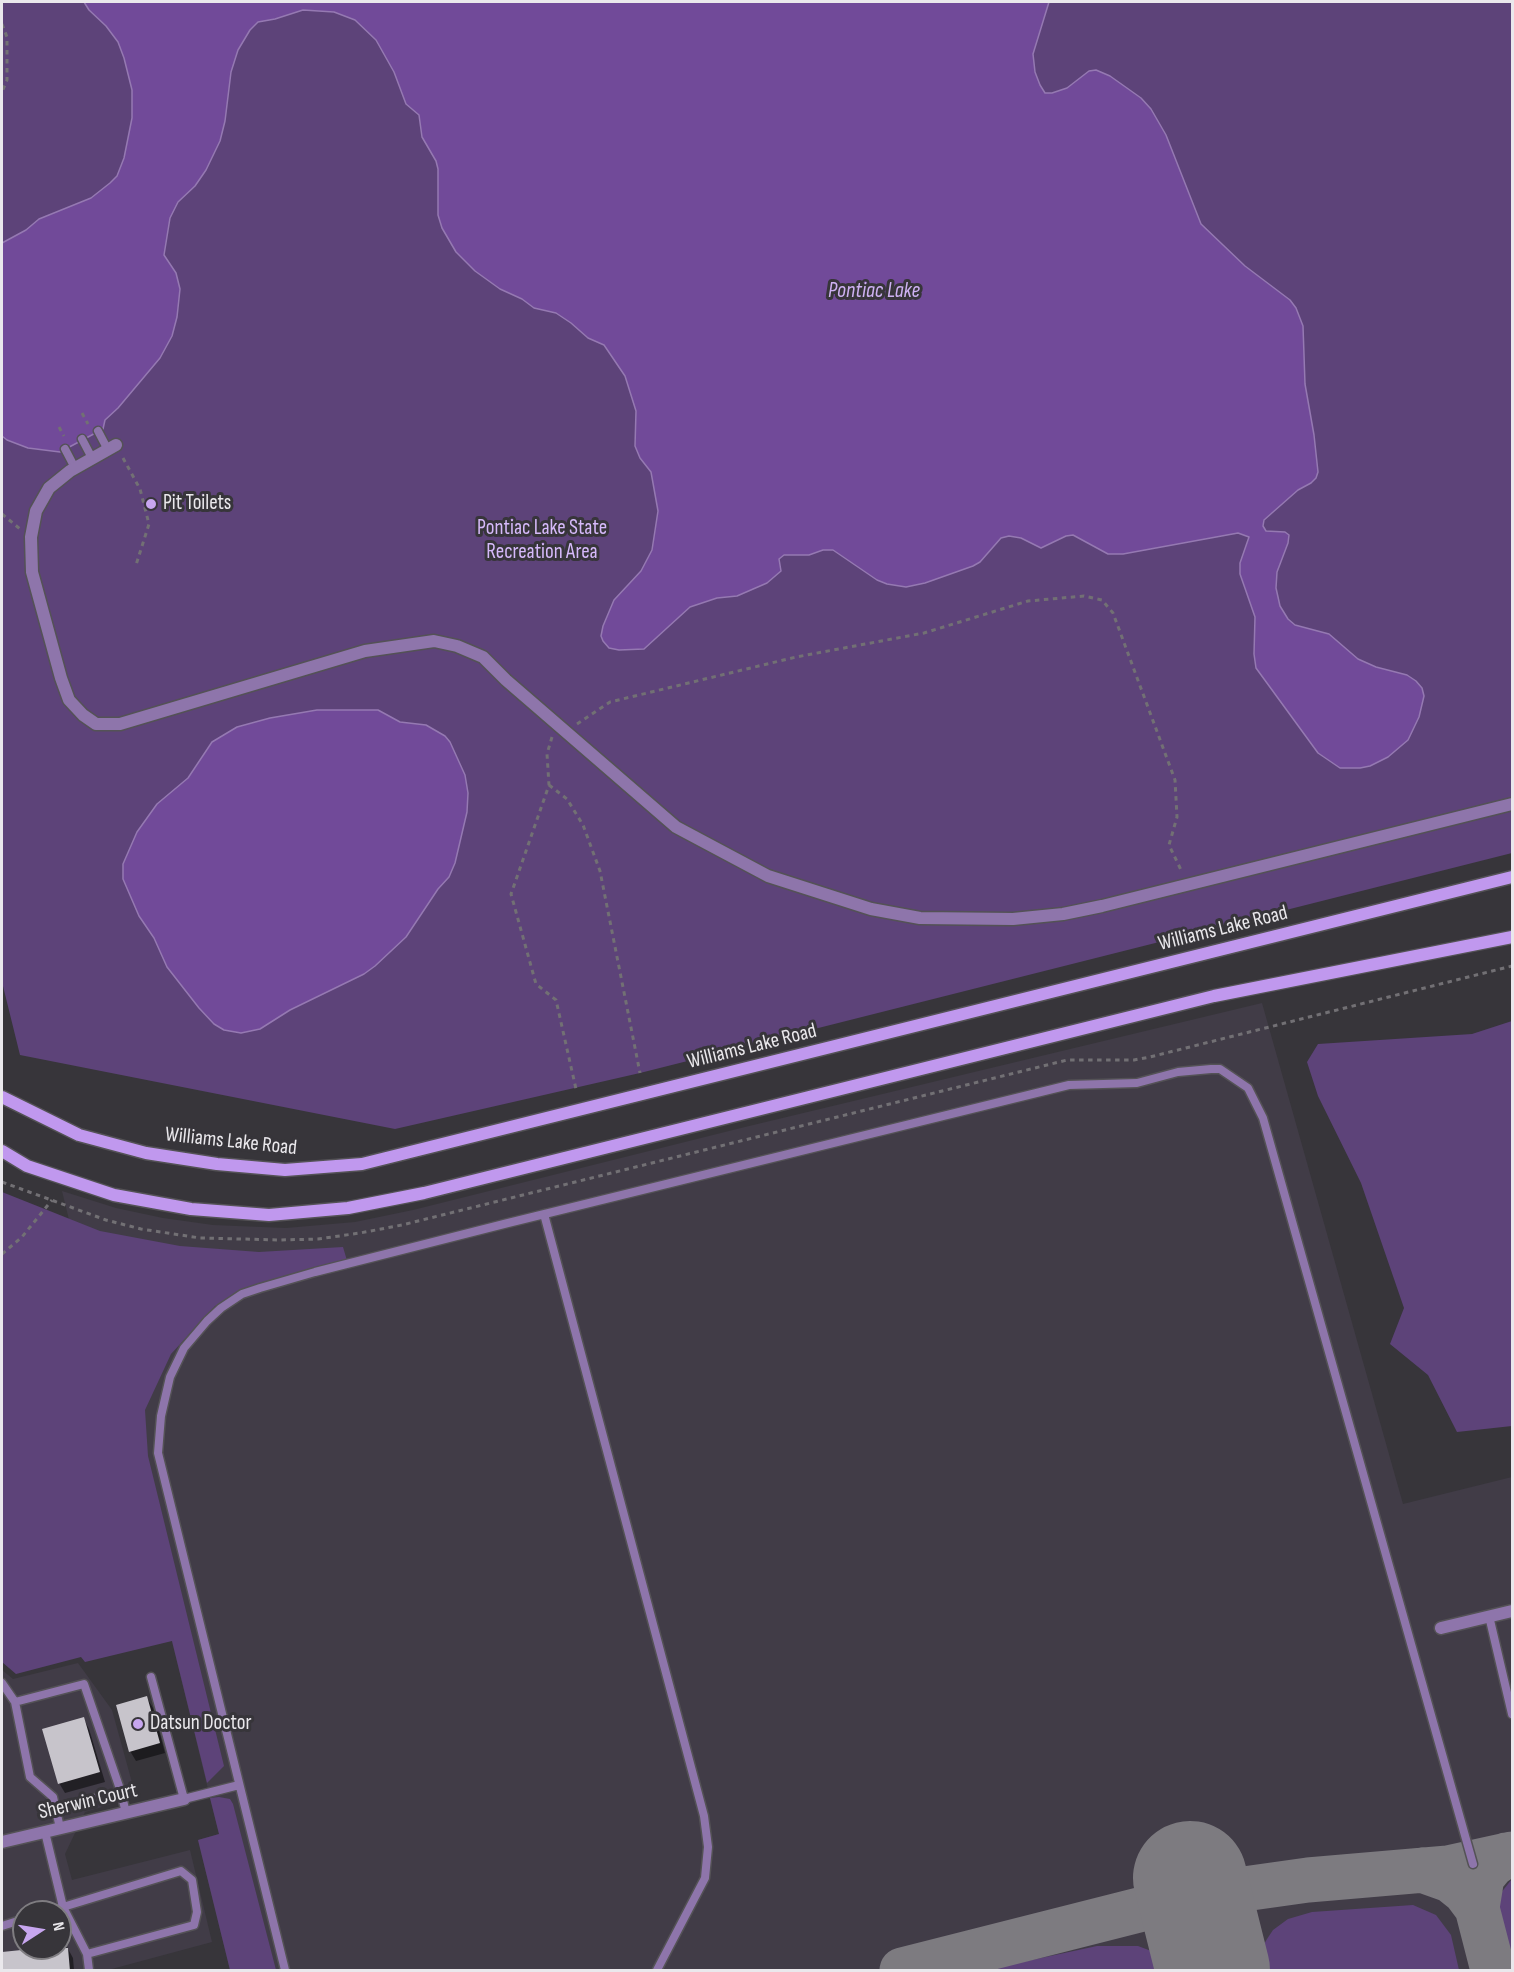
<!DOCTYPE html>
<style>
body{margin:0}
#map{position:relative;width:1514px;height:1972px;overflow:hidden;background:#37353a;font-family:"Sofia Sans Condensed",sans-serif}
canvas{display:block}
.frame{position:absolute;inset:0;border:3px solid #eae8ec;pointer-events:none}
.north{position:absolute;left:12px;top:1900px;width:60px;height:60px;box-sizing:border-box;background:#37353a;border:2px solid #7f7d81;border-radius:50%;rotate:78deg;font-size:16px;font-weight:700;line-height:24px;text-align:center;color:#eae8ec}
.north::after{content:'';display:block;margin:auto;width:21px;height:27px;background:#c7a6ef;clip-path:polygon(50% 0,100% 100%,50% 72%,0 100%)}
</style>
<div id="map">
<canvas width="1514" height="1972"></canvas>
<div class="frame"></div>
<div class="north">N</div>
</div>
<script>
const ctx = document.querySelector('canvas').getContext('2d');
ctx.lineJoin = 'round';
function paint(path, color) {
  ctx.fillStyle = color;
  ctx.fill(path, 'evenodd');
}
function toPath(rows) {
  const path = new Path2D();
  for (const r of rows) {
    path.moveTo(r[0], r[1]);
    for (let i = 2; i < r.length; i += 2) path.lineTo(r[i], r[i + 1]);
  }
  return path;
}
function trace(path, color, width, dash) {
  ctx.strokeStyle = color;
  ctx.lineWidth = width;
  ctx.lineCap = dash ? 'butt' : 'round';
  ctx.setLineDash(dash || []);
  ctx.stroke(path);
}
function label(font, color, halo, rows, align = 'center') {
  ctx.font = font + ' "Sofia Sans Condensed",sans-serif';
  ctx.lineWidth = 6;
  ctx.setLineDash([]);
  ctx.textBaseline = 'middle';
  ctx.strokeStyle = halo;
  ctx.fillStyle = color;
  for (const [text, x, y, turn = 0] of rows) {
    ctx.save();
    ctx.translate(x, y);
    ctx.rotate((+turn || 0) * Math.PI / 180);
    ctx.textAlign = isNaN(turn) ? turn : align;
    if (halo) ctx.strokeText(text, 0, 0);
    ctx.fillText(text, 0, 0);
    ctx.restore();
  }
}
paint(toPath([
 [1262,1003,1403,1504,1512,1477,1512,1970,230,1970,198,1840,219,1834,62,1191,116,1208,163,1218,213,1225,286,1228,355,1222,413,1210,745,1127],
 [78,1663,112,1710,136,1797,85,1812,65,1854,72,1880,190,1850,212,1942,108,1970,2,1970,2,1670,13,1679],
 [24,1912,60,1912,60,1948,24,1948]
]), '#413c47');
paint(toPath([
 [2,2,1512,2,1512,853,640,1073,395,1129,20,1055,2,982],
 [1512,1021,1512,1426,1457,1432,1428,1375,1390,1344,1404,1308,1361,1183,1318,1096,1307,1062,1318,1044,1472,1034],
 [2,1192,100,1231,180,1246,259,1252,343,1247,348,1264,215,1306,171,1354,145,1410,148,1456,224,1766,207,1783,172,1641,85,1662,81,1657,16,1674,2,1662],
 [219,1797,230,1799,233,1804,276,1970,230,1970,198,1840,219,1834,210,1798],
 [1512,1879,1512,1970,1498,1909,1500,1894],
 [1413,1905,1436,1915,1451,1935,1459,1970,1255,1970,1258,1955,1267,1939,1273,1930,1288,1919,1312,1912],
 [1097,1946,1138,1946,1154,1952,1165,1961,1170,1970,985,1970]
]), '#5d4379');
const water = toPath([
 [84,2,1049,2,1033,54,1035,72,1040,85,1045,93,1052,93,1067,88,1089,71,1096,70,1110,76,1141,98,1151,109,1166,135,1201,224,1245,266,1290,300,1296,308,1303,326,1305,384,1314,435,1318,472,1316,478,1311,483,1298,490,1264,520,1263,526,1266,531,1285,532,1289,535,1288,543,1277,572,1276,588,1280,606,1288,619,1295,625,1329,634,1358,659,1376,667,1407,675,1416,681,1422,688,1424,696,1419,717,1408,740,1388,757,1370,766,1360,768,1340,768,1318,753,1256,668,1254,654,1255,617,1240,574,1240,563,1249,537,1238,533,1123,554,1108,554,1073,535,1066,536,1041,548,1021,538,1009,536,1001,538,980,562,973,566,925,583,906,587,887,584,877,580,833,550,823,550,809,555,784,555,779,559,781,571,767,583,737,596,717,598,690,607,644,649,619,650,609,648,603,641,601,636,603,626,614,600,641,571,652,550,658,511,651,472,640,458,635,446,636,411,625,376,604,345,588,338,571,323,556,313,534,308,522,299,500,289,475,271,456,252,442,228,438,215,438,169,436,161,422,137,419,115,406,104,394,72,376,40,355,20,334,12,303,10,275,19,258,22,250,30,238,50,231,72,225,121,220,141,206,170,195,186,178,202,170,218,164,255,176,273,180,289,177,317,172,336,160,358,118,408,105,420,103,429,60,452,28,448,7,440,2,436,2,243,26,230,39,219,91,198,110,183,117,176,124,158,132,118,132,90,124,58,118,42,106,26,89,10,84,2],
 [317,710,378,710,400,722,426,725,445,736,450,742,465,775,468,793,467,812,455,863,449,877,438,889,406,937,375,966,364,974,290,1010,260,1029,241,1033,224,1030,214,1024,199,1008,167,967,154,938,139,916,123,879,123,864,137,832,157,804,188,778,212,742,237,727,270,718,317,710]
]);
paint(water, '#714a99');
trace(water, '#9579b2', 1.5);
paint(toPath([
 [147,1698,153,1708,165,1753,136,1761,130,1751],
 [84,1719,89,1729,105,1782,65,1793,59,1783],
 [67,1947,73,1958,74,1970,2,1970,2,1954]
]), '#0007');
trace(toPath([
 [1422,1870,1450,1880,1465,1892,1477,1908,1482,1877,1492,1865,1506,1855],
 [1477,1908,1493,1970],
 [902,1970,1194,1896,1308,1880,1448,1868,1512,1854]
]), '#7d7b80', 45);
trace(toPath([
 [1190,1878,1213,1970]
]), '#7d7b80', 114);
paint(toPath([
 [147,1696,160,1743,129,1752,116,1705],
 [84,1717,100,1772,58,1784,42,1729],
 [41,1948,68,1948,70,1971,2,1971,2,1952]
]), '#c7c4cb');
const service = toPath([
 [98,431,108,450],
 [82,439,92,458],
 [65,449,75,468],
 [544,1214,704,1816,708,1847,705,1878,657,1970],
 [1489,1616,1512,1714],
 [151,1677,184,1799,239,1785],
 [2,1683,15,1702,30,1777,53,1797,60,1828],
 [15,1702,84,1684,121,1792],
 [55,1808,121,1792,126,1813],
 [45,1832,63,1907,47,1912],
 [2,1926,24,1919],
 [87,1954,194,1925,197,1912,192,1880,181,1871,63,1907,87,1954,89,1970],
 [285,1970,158,1453,161,1416,170,1377,184,1348,207,1321,221,1308,242,1294,260,1288,315,1272,508,1223,1069,1085,1137,1083,1178,1072,1211,1069,1220,1069,1248,1088,1263,1118,1473,1864]
]);
const minor = toPath([
 [116,445,70,471,49,488,36,511,31,537,32,572,61,678,69,700,83,715,96,724,120,724,365,651,434,641,457,646,483,657,506,680,676,827,768,876,871,909,920,918,1013,919,1063,914,1102,906,1512,804],
 [1441,1628,1512,1611],
 [2,1842,184,1799]
]);
const secondary = toPath([
 [2,1097,79,1135,146,1153,217,1164,285,1170,362,1164,1512,877],
 [2,1151,27,1166,114,1195,191,1209,269,1215,348,1208,424,1193,1214,996,1512,937]
]);
trace(service, '#545256', 11);
trace(minor, '#545256', 15);
trace(secondary, '#545256', 15);
trace(toPath([
 [2,24,7,37,7,80,2,92],
 [82,413,88,424],
 [59,427,64,436],
 [123,458,140,489,149,524,136,565],
 [2,514,20,529],
 [577,724,610,702,796,657,924,633,1028,601,1084,596,1102,600,1113,613,1175,780,1177,817,1169,845,1182,872],
 [552,737,547,754,549,785,511,894,536,984,556,1000,576,1089],
 [549,785,567,799,583,825,600,871,640,1073],
 [2,1182,106,1220,141,1229,200,1238,281,1240,318,1239,360,1233,402,1225,1067,1060,1134,1060,1150,1057,1512,966],
 [2,1254,22,1237,52,1200]
]), '#727074', 3, [4.5, 4.5]);
trace(service, '#8e75ab', 8);
trace(minor, '#8e75ab', 12);
trace(secondary, '#c098ee', 12);
for (const [x, y, r, color] of [
 [151,504,6,"#c7a6ef"],
 [138,1724,6,"#c7a6ef"]
]) {
  const dot = new Path2D();
  dot.arc(x, y, r, 0, 2 * Math.PI);
  ctx.fillStyle = color;
  ctx.fill(dot);
  trace(dot, '#37353a', 2);
}
label('21px', '#eae8ec', '#37353a', [
 ["Pit Toilets",163,504],
 ["Datsun Doctor",150,1724]
], 'left');
label('21px', '#d6b9fa', '#37353a', [
 ["Pontiac Lake State",542,529],
 ["Recreation Area",542,553]
]);
label('21px', '#eae8ec', '#37353a', [
 ["Williams Lake Road",1223,929,-14],
 ["Williams Lake Road",752,1047,-14],
 ["Williams Lake Road",231,1142,6],
 ["Sherwin Court",88,1802,-13]
]);
label('italic 22px', '#ceb1f2', '#37353a', [
 ["Pontiac Lake",874,291]
]);
</script>
